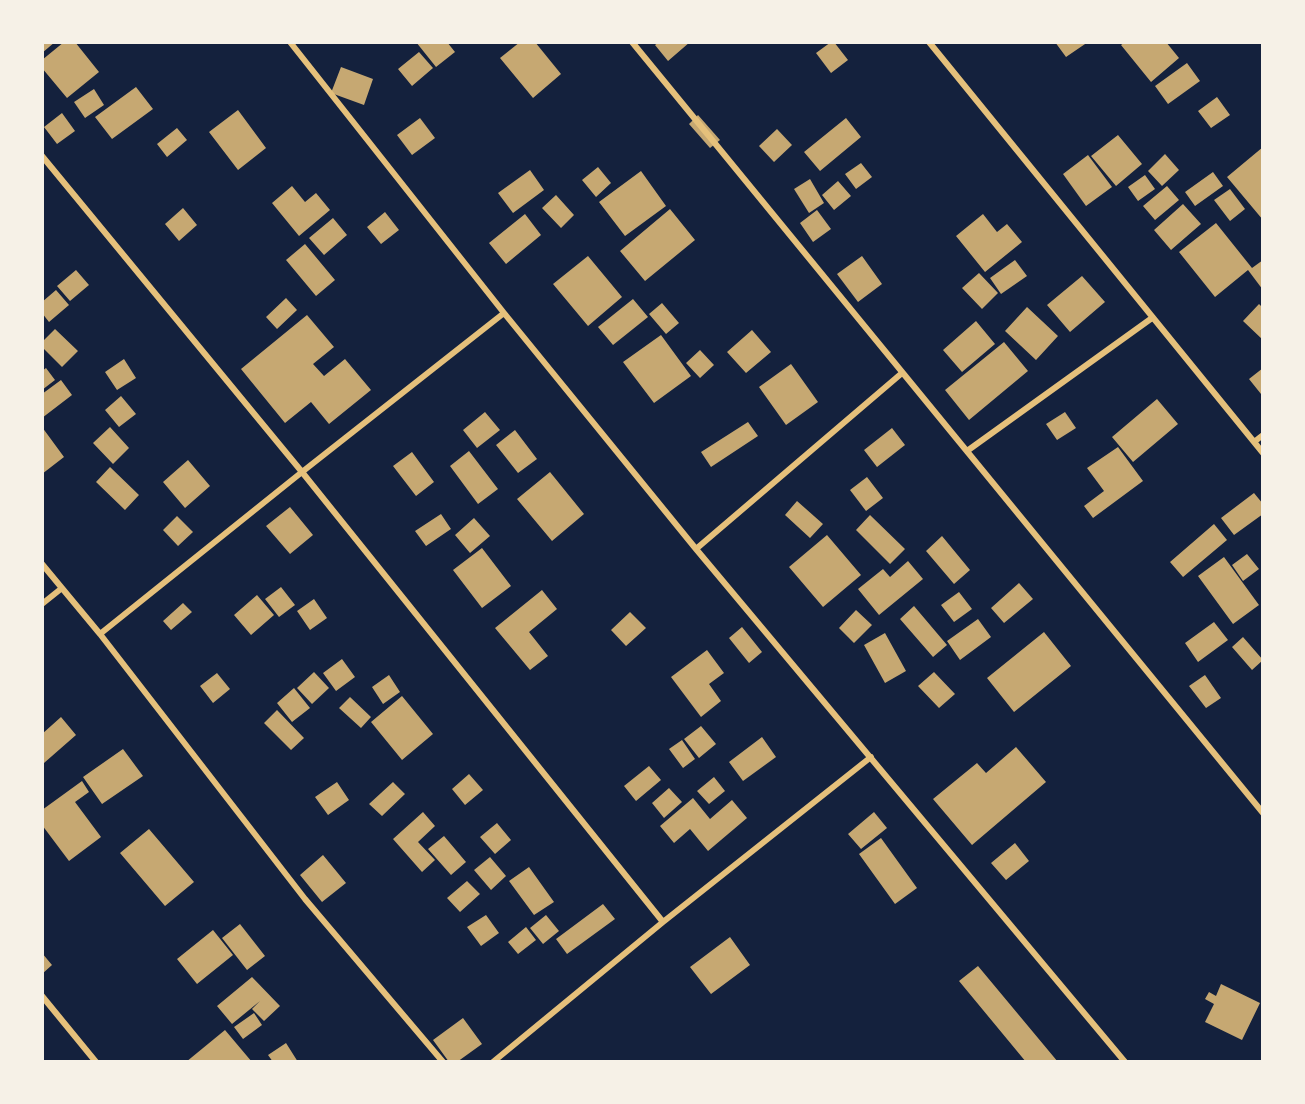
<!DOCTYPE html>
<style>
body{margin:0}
#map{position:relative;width:1305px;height:1104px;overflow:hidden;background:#14213d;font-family:"Archivo Narrow",sans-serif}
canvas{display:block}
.frame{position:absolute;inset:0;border:44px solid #f6f1e7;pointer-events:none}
</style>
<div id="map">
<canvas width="1305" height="1104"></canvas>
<div class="frame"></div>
</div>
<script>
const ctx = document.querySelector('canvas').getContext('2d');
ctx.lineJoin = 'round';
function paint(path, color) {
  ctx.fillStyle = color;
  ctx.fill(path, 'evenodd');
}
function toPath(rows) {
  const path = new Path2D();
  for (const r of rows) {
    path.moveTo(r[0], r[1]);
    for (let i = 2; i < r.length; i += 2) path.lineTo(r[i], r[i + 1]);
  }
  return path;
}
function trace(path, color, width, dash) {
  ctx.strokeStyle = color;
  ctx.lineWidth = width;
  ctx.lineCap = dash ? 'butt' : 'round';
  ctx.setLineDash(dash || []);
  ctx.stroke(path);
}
paint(toPath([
 [42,42,55,42,42,53],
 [64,42,75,42,99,72,67,98,42,68,42,60],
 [416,42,447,42,455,52,436,67],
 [520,42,535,42,561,74,533,98,500,58],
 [659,42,690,42,668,61,655,45],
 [831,42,834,42,848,60,831,73,816,53],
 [1055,42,1088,42,1066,57],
 [1125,42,1166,42,1179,58,1151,82,1121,45],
 [419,52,433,68,412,86,398,69],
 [1187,63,1200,81,1168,104,1155,86],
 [341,67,373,79,364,105,331,93],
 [136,87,153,109,112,139,95,117],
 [94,89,104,105,85,118,74,102],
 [1217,97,1230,115,1211,128,1198,111],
 [238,110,266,148,238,170,209,132],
 [62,113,75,131,57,144,44,127],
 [698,115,720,140,710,148,689,124],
 [420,118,435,138,412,155,397,135],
 [846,118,861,137,820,171,804,152],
 [177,128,187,140,167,157,157,144],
 [777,129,792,145,774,162,759,146],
 [1118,135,1142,164,1116,186,1091,156],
 [1263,147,1263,220,1227,177],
 [1165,154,1179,170,1162,186,1148,171],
 [1088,155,1112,187,1086,206,1063,174],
 [861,163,872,177,856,189,845,174],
 [598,167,611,183,596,197,582,180],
 [530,170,544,190,513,213,498,193],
 [641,171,666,206,625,236,599,202],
 [1213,172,1223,186,1195,206,1185,192],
 [1145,175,1155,189,1138,201,1128,187],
 [810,179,824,203,809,213,794,189],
 [838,181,851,196,834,210,822,195],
 [292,186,305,202,316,193,330,210,299,236,272,203],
 [1167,186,1179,200,1155,220,1143,206],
 [1230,189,1245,209,1230,221,1214,200],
 [556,195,574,215,561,228,542,208],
 [1183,204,1201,224,1171,250,1154,230],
 [183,208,197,225,179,241,165,224],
 [670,209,695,240,645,281,620,251],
 [817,210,831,229,813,242,800,223],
 [385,212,399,230,381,244,367,227],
 [525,214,541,235,506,264,489,243],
 [983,214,997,232,1007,224,1022,242,985,272,956,236],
 [333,218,347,235,324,255,309,238],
 [1216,223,1252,268,1263,260,1263,290,1248,270,1215,297,1179,252],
 [305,244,335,280,316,296,286,260],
 [588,256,622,297,588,326,553,284],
 [862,256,882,284,858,302,837,274],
 [1015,260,1027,276,1001,294,990,278],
 [76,270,89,285,70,301,57,286],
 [979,273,998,293,982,309,962,288],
 [1082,276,1105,302,1070,332,1047,305],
 [56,290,69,305,49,322,42,313,42,302],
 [286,298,297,310,277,329,266,317],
 [633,299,648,317,613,345,598,327],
 [662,303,679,323,666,334,649,314],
 [1259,304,1263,308,1263,340,1243,321],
 [1027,307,1058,336,1036,360,1005,331],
 [307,315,334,347,313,364,324,376,345,359,371,390,329,424,311,402,285,423,241,369],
 [976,321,995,344,962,372,943,350],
 [55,329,78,351,62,367,42,347,42,342],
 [752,330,771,352,746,373,727,352],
 [661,335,691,376,654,403,623,362],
 [1004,342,1028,371,969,420,945,390],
 [700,350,714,365,700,378,686,363],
 [124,359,136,378,117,390,105,372],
 [791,364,818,402,786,425,759,387],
 [46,368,55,380,42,390,42,371],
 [1263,368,1263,392,1261,394,1249,379],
 [61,380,72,395,42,418,42,394],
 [121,396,136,414,119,427,105,410],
 [1157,399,1178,424,1133,462,1112,437],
 [485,412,500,430,477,448,463,430],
 [1065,412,1076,428,1057,440,1046,424],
 [748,422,758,436,711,467,701,452],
 [42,427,64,457,42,474],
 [110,427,129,448,113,464,93,443],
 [892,428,905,445,877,467,864,450],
 [515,430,537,459,518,473,496,445],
 [1118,447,1143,481,1093,518,1084,506,1104,491,1087,468],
 [469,451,498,489,478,504,450,466],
 [412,452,434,482,416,496,393,466],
 [188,460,210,486,185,508,163,482],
 [110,467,139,495,125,510,96,482],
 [550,472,584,514,552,541,517,499],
 [867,477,883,498,866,511,850,490],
 [1254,493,1263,504,1263,514,1234,535,1221,518],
 [797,501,823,524,810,538,785,515],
 [290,507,313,535,290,554,266,526],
 [441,514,451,529,426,546,415,531],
 [870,515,905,549,890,564,856,530],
 [177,516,193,532,178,546,163,530],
 [474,518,490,536,470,553,455,535],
 [1214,524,1227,540,1183,577,1170,562],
 [827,535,861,575,823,607,789,567],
 [942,536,970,570,954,584,926,551],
 [482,548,511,586,482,608,453,570],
 [1247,554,1259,569,1243,581,1232,565],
 [1224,557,1259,605,1233,624,1198,576],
 [908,561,923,579,879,615,858,589,883,569,890,577],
 [1019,583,1033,599,1004,623,991,608],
 [281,587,295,605,279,617,265,599],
 [542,590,557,609,529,632,548,656,530,670,495,628],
 [959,592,972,609,954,622,941,605],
 [257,595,274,615,251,635,234,615],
 [314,599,327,618,310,630,297,611],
 [183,603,192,612,171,630,163,621],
 [914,606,947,645,933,657,900,619],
 [856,610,872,625,854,643,839,628],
 [630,612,646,628,626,646,611,630],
 [978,619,991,637,960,660,947,641],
 [1214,622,1228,640,1198,662,1185,643],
 [742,627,762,652,749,663,729,638],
 [1044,632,1071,666,1014,712,987,678],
 [885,633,906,671,885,683,864,645],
 [1243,637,1263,660,1252,670,1232,647],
 [707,650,724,673,709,684,721,701,701,717,671,677],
 [342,659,355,677,336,691,323,673],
 [314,672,329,688,312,704,297,688],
 [934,672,955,694,939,708,918,686],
 [217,673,230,689,213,703,200,686],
 [389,675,400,692,383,704,372,687],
 [1205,675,1221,698,1206,708,1189,686],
 [294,688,310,708,292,722,277,703],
 [402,696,433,734,402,760,371,722],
 [350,697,371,717,361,728,339,708],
 [277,710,304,738,291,750,264,723],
 [61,717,76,735,44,763,42,760,42,734],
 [701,726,716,744,699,758,684,739],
 [762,737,776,757,743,781,729,762],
 [682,740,695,759,683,768,669,749],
 [1016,747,1046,782,972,845,933,799,977,763,986,773],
 [123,749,143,776,102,804,83,777],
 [649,766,661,780,636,801,624,786],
 [469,774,483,790,465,805,452,789],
 [714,777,725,791,709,804,697,791],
 [82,781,89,792,75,802,101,837,69,861,42,825,42,810],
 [337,782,349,800,328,815,315,797],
 [393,782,405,794,382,816,369,804],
 [669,788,682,802,664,818,652,803],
 [693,798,710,819,732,800,747,818,708,851,690,829,674,843,660,826],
 [423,812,435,826,418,842,435,860,422,872,393,839],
 [874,812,887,828,861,849,848,834],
 [497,823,511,840,495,854,480,837],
 [149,829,194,882,165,906,120,853],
 [444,836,466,862,451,875,428,849],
 [881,838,917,888,895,904,859,854],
 [1015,843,1029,861,1006,880,991,863],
 [323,855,346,883,322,902,300,875],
 [490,857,506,876,491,890,474,870],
 [529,867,554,902,534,915,509,881],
 [467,881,480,894,460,912,447,898],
 [603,904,615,919,567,954,556,939],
 [486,915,499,933,481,946,467,927],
 [546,915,559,931,543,944,530,928],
 [240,924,265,956,247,970,222,938],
 [526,927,536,940,518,954,508,942],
 [213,930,233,955,197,984,177,959],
 [730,937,750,965,711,994,690,967],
 [42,953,52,965,42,974],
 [978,966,1058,1062,1026,1062,959,981],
 [252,977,280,1006,264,1021,252,1009,260,1001,232,1024,217,1006],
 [1221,984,1260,1003,1242,1040,1205,1022,1214,1004,1205,999,1209,992,1216,996],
 [254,1013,262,1025,243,1039,234,1027],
 [463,1018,482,1044,457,1062,449,1062,433,1040],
 [225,1030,252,1062,186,1062],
 [286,1043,298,1062,273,1062,268,1055]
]), '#c6a872');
trace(toPath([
 [290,42,504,313,696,549,1125,1062],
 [632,42,1263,813],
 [929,42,1263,453],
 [42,156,302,472,663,922],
 [1254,442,1263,435],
 [967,451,1152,318],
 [696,549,902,373],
 [42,564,100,634,305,899,443,1062],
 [42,604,62,588],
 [100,634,302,472,504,313],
 [42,996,96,1062],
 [493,1062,663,922,871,757]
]), '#e5c07b', 6);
</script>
